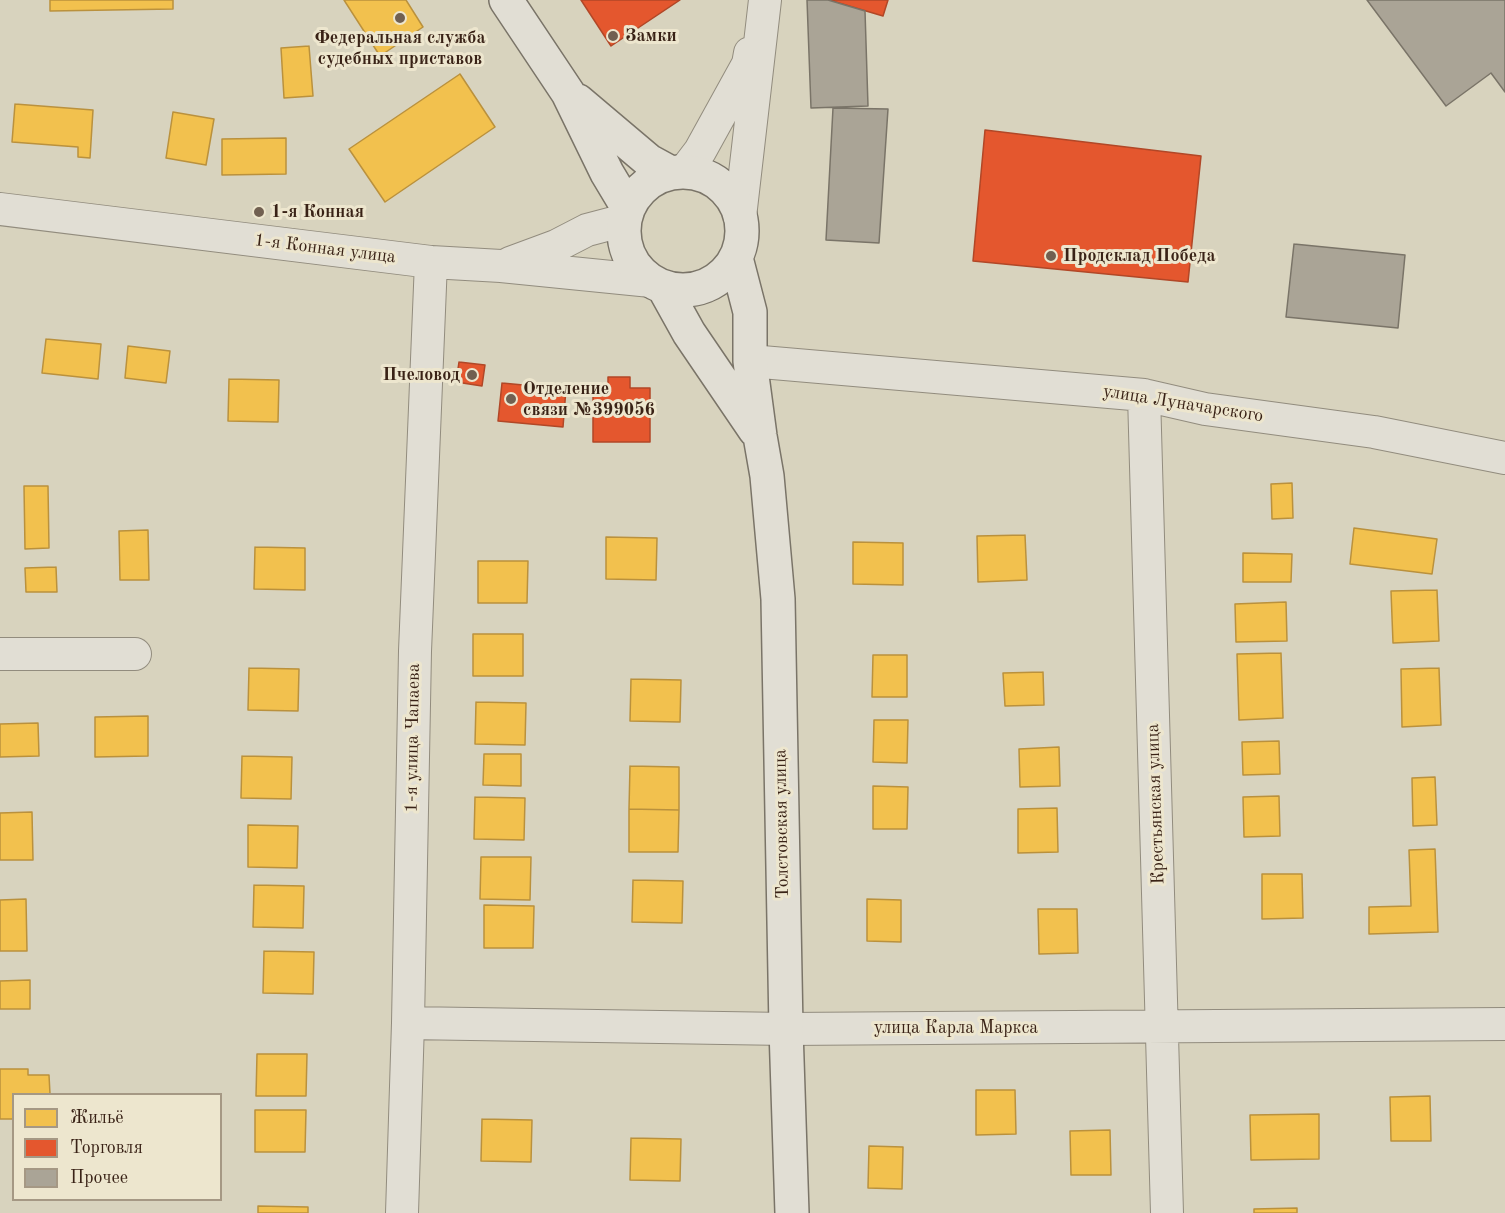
<!DOCTYPE html>
<meta charset="utf-8">
<style>
body{margin:0}
#map{position:relative;width:1505px;height:1213px;overflow:hidden;background:#d8d3be;font-family:"Old Standard TT",serif}
canvas{display:block}
.legend{position:absolute;left:12px;top:1093px;width:210px;height:108px;box-sizing:border-box;background:#ede6ce;border:2px solid #a59884;margin:0;padding:8px 10px;list-style:none;font-size:18px;color:#392216}
.legend li{display:flex;align-items:center;gap:12px;height:30px}
.legend b{width:30px;border:2px solid #a59884}
</style>
<div id="map">
<canvas width="1505" height="1213"></canvas>
<ul class="legend">
<li><b style="height:16px;background:#f2c14e"></b>Жильё</li>
<li><b style="height:16px;background:#e4572e"></b>Торговля</li>
<li><b style="height:16px;background:#aaa496"></b>Прочее</li>
</ul>
</div>
<script>
const ctx = document.querySelector('canvas').getContext('2d');
ctx.lineJoin = 'round';
function paint(path, color) {
  ctx.fillStyle = color;
  ctx.fill(path, 'evenodd');
}
function toPath(rows) {
  const path = new Path2D();
  for (const r of rows) {
    if (r.length === 3) {
      path.moveTo(r[0] + r[2], r[1]);
      path.arc(r[0], r[1], r[2], 0, 2 * Math.PI);
      continue;
    }
    path.moveTo(r[0], r[1]);
    for (let i = 2; i < r.length; i += 2) path.lineTo(r[i], r[i + 1]);
  }
  return path;
}
function trace(path, color, width, dash) {
  ctx.strokeStyle = color;
  ctx.lineWidth = width;
  ctx.lineCap = dash ? 'butt' : 'round';
  ctx.setLineDash(dash || []);
  ctx.stroke(path);
}
function label(font, color, halo, rows, align = 'center') {
  ctx.font = font + ' "Old Standard TT",serif';
  ctx.lineWidth = 6;
  ctx.setLineDash([]);
  ctx.textBaseline = 'middle';
  ctx.strokeStyle = halo;
  ctx.fillStyle = color;
  for (const [text, x, y, turn = 0] of rows) {
    ctx.save();
    ctx.translate(x, y);
    ctx.rotate((+turn || 0) * Math.PI / 180);
    ctx.textAlign = isNaN(turn) ? turn : align;
    if (halo) ctx.strokeText(text, 0, 0);
    ctx.fillText(text, 0, 0);
    ctx.restore();
  }
}
const homes = toPath([
 [50,0,173,0,173,9,50,11,50,0],
 [344,0,406,0,423,27,380,56,344,0],
 [309,46,313,96,284,98,281,48,309,46],
 [460,74,495,127,385,202,349,149,460,74],
 [15,104,93,110,90,158,78,157,78,147,12,142,15,104],
 [173,112,214,119,206,165,166,158,173,112],
 [286,138,286,174,222,175,222,139,286,138],
 [46,339,101,344,98,379,42,373,46,339],
 [128,346,170,351,166,383,125,378,128,346],
 [229,379,279,380,278,422,228,421,229,379],
 [1292,483,1293,518,1272,519,1271,484,1292,483],
 [24,486,48,486,49,548,25,549,24,486],
 [1354,528,1437,539,1432,574,1350,564,1354,528],
 [148,530,149,580,120,580,119,531,148,530],
 [1025,535,1027,580,978,582,977,536,1025,535],
 [606,537,657,538,656,580,606,579,606,537],
 [853,542,903,543,903,585,853,584,853,542],
 [255,547,305,548,305,590,254,589,255,547],
 [1243,553,1292,554,1291,582,1243,582,1243,553],
 [478,561,528,561,527,603,478,603,478,561],
 [56,567,57,592,26,592,25,568,56,567],
 [1437,590,1439,641,1393,643,1391,591,1437,590],
 [1286,602,1287,641,1236,642,1235,604,1286,602],
 [473,634,523,634,523,676,473,676,473,634],
 [1281,653,1283,718,1239,720,1237,654,1281,653],
 [873,655,907,655,907,697,872,697,873,655],
 [249,668,299,669,298,711,248,710,249,668],
 [1439,668,1441,725,1402,727,1401,669,1439,668],
 [1043,672,1044,705,1005,706,1003,673,1043,672],
 [631,679,681,680,680,722,630,721,631,679],
 [476,702,526,703,525,745,475,744,476,702],
 [148,716,148,756,95,757,95,717,148,716],
 [874,720,908,720,907,763,873,762,874,720],
 [38,723,39,756,0,757,0,724,38,723],
 [1279,741,1280,774,1243,775,1242,742,1279,741],
 [1059,747,1060,786,1020,787,1019,749,1059,747],
 [484,754,521,754,521,786,483,785,484,754],
 [242,756,292,757,291,799,241,798,242,756],
 [630,766,679,767,679,810,629,809,630,766],
 [1435,777,1437,825,1413,826,1412,778,1435,777],
 [873,786,908,787,907,829,873,829,873,786],
 [1279,796,1280,836,1244,837,1243,797,1279,796],
 [475,797,525,798,524,840,474,839,475,797],
 [1057,808,1058,852,1018,853,1018,809,1057,808],
 [629,809,679,810,678,852,629,852,629,809],
 [32,812,33,860,0,860,0,813,32,812],
 [248,825,298,826,297,868,248,867,248,825],
 [1435,849,1438,932,1369,934,1369,907,1411,906,1409,850,1435,849],
 [481,857,531,857,530,900,480,899,481,857],
 [1262,874,1302,874,1303,918,1262,919,1262,874],
 [633,880,683,881,682,923,632,922,633,880],
 [254,885,304,886,303,928,253,927,254,885],
 [26,899,27,951,0,951,0,900,26,899],
 [867,899,901,900,901,942,867,941,867,899],
 [484,905,534,906,533,948,484,948,484,905],
 [1038,909,1077,909,1078,953,1039,954,1038,909],
 [264,951,314,952,313,994,263,993,264,951],
 [30,980,30,1009,0,1009,0,981,30,980],
 [257,1054,307,1054,306,1096,256,1096,257,1054],
 [0,1069,28,1069,28,1075,49,1075,50,1094,14,1094,14,1119,0,1119,0,1069],
 [976,1090,1015,1090,1016,1134,976,1135,976,1090],
 [1430,1096,1431,1141,1391,1141,1390,1097,1430,1096],
 [255,1110,306,1110,305,1152,255,1152,255,1110],
 [1319,1114,1319,1159,1251,1160,1250,1115,1319,1114],
 [482,1119,532,1120,531,1162,481,1161,482,1119],
 [1110,1130,1111,1175,1071,1175,1070,1131,1110,1130],
 [631,1138,681,1139,680,1181,630,1180,631,1138],
 [869,1146,903,1147,902,1189,868,1188,869,1146],
 [258,1206,308,1207,308,1213,258,1213,258,1206],
 [1297,1208,1297,1213,1254,1213,1254,1209,1297,1208]
]);
paint(homes, '#f2c14e');
trace(homes, '#ba913d', 1.5);
const shops = toPath([
 [581,0,680,0,611,46,581,0],
 [829,0,888,0,883,16,829,0],
 [985,130,1201,156,1188,282,973,261,985,130],
 [459,362,485,365,482,386,456,382,459,362],
 [608,377,630,377,630,388,650,388,650,442,593,442,593,389,608,388,608,377],
 [502,383,566,389,563,427,498,421,502,383]
]);
paint(shops, '#e4572e');
trace(shops, '#b14727', 1.5);
const building = toPath([
 [807,0,828,0,865,11,868,106,811,108,807,0],
 [1367,0,1505,0,1505,92,1491,73,1446,106,1367,0],
 [833,108,888,109,879,243,826,240,833,108],
 [1294,244,1405,255,1398,328,1286,317,1294,244]
]);
paint(building, '#aaa496');
trace(building, '#7a7468', 1.5);
const street = toPath([
 [684,172,700,151,748,64,750,53],
 [0,209,431,262,501,266,651,281],
 [740,217,765,0],
 [510,263,556,246,587,230,625,220],
 [750,361,1144,395,1205,409,1374,432,1505,458],
 [1144,395,1167,1213],
 [0,654,135,654],
 [408,1023,786,1029,1505,1024],
 [402,1213,408,1023,415,651,431,262]
]);
const secondary = toPath([
 [506,0,568,93,607,173,628,208],
 [578,101,649,161,671,173],
 [683,231,59],
 [736,258,750,312,750,361,760,436,767,476,778,599,786,1029,792,1213],
 [664,288,689,333,755,430]
]);
trace(street, '#928c7e', 34);
trace(secondary, '#7a7468', 36);
trace(street, '#e1ded4', 32);
trace(secondary, '#e1ded4', 33);
for (const [x, y, r, color] of [
 [400,18,6,"#716051"],
 [613,36,6,"#716051"],
 [259,212,6,"#716051"],
 [1051,256,6,"#716051"],
 [472,375,6,"#716051"],
 [511,399,6,"#716051"]
]) {
  const dot = new Path2D();
  dot.arc(x, y, r, 0, 2 * Math.PI);
  ctx.fillStyle = color;
  ctx.fill(dot);
  trace(dot, '#ede6ce', 2);
}
label('bold 18px', '#392216', '#ede6ce', [
 ["Замки",625,36],
 ["Федеральная служба",400,38,"center"],
 ["судебных приставов",400,59,"center"],
 ["1-я Конная",271,212],
 ["Продсклад Победа",1063,256],
 ["Пчеловод",460,375,"right"],
 ["Отделение",523,389],
 ["связи №399056",523,410]
], 'left');
label('18px', '#392216', '#ede6ce', [
 ["1-я Конная улица",325,249,7],
 ["улица Луначарского",1183,404,9],
 ["1-я улица Чапаева",413,738,-89],
 ["Крестьянская улица",1156,804,-92],
 ["Толстовская улица",782,824,-91],
 ["улица Карла Маркса",956,1028]
]);
</script>
